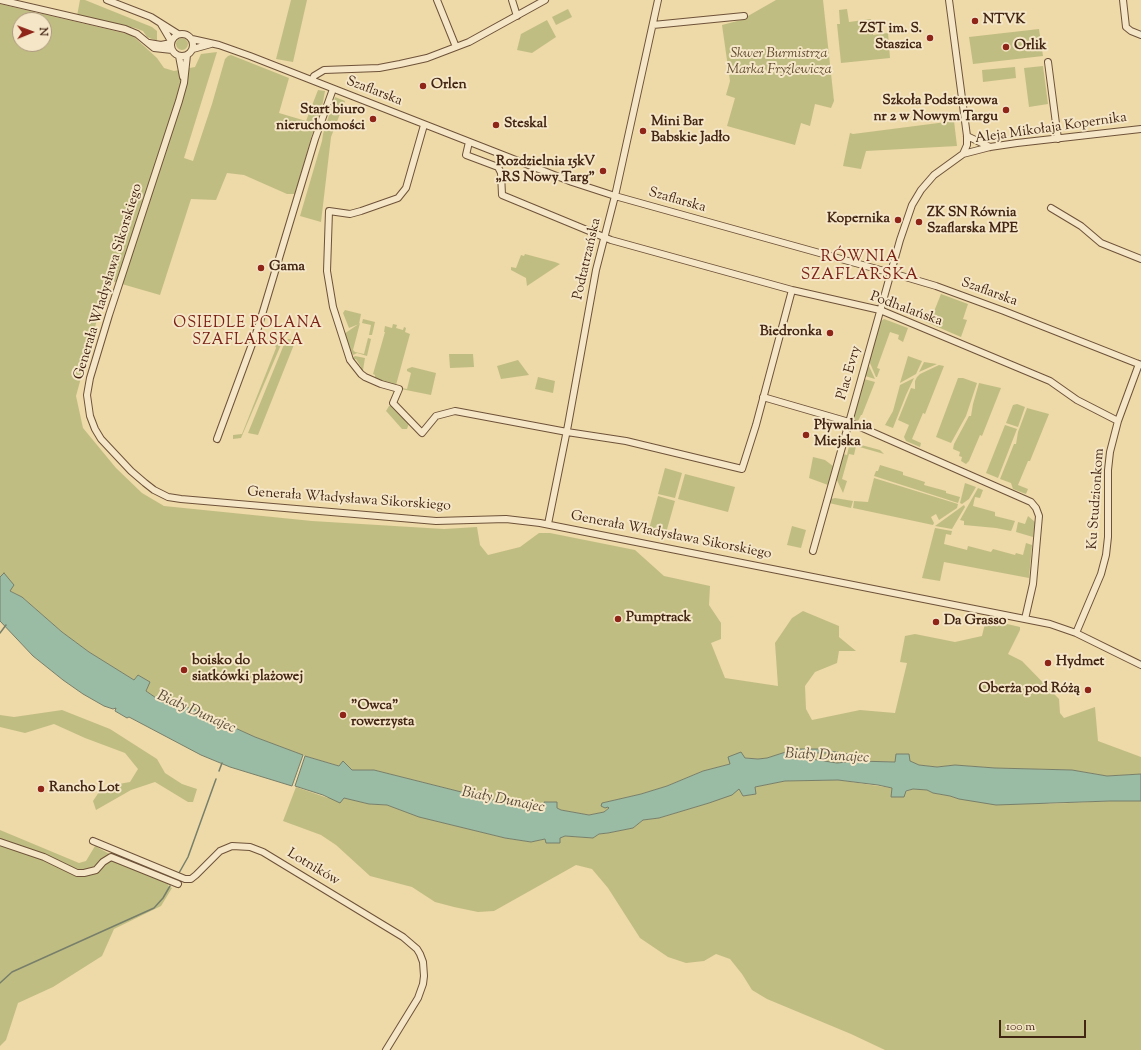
<!DOCTYPE html>
<meta charset="utf-8">
<style>
body{margin:0}
#map{position:relative;width:1141px;height:1050px;overflow:hidden;background:#eed9a8;font-family:"Sorts Mill Goudy",serif}
canvas{display:block}
.north{position:absolute;left:12px;top:12px;width:40px;height:40px;box-sizing:border-box;background:#f4e6c6;border:1px solid #ad997f;border-radius:50%;rotate:89deg;font-size:11px;font-weight:700;line-height:16px;text-align:center;color:#432514}
.north::after{content:'';display:block;margin:auto;width:14px;height:18px;background:#8f2418;clip-path:polygon(50% 0,100% 100%,50% 72%,0 100%)}
.scale{position:absolute;left:999px;top:1020px;width:87px;height:18px;box-sizing:border-box;border:2px solid #432514;border-top:0;padding-left:5px;font-size:12px;line-height:14px;white-space:nowrap;color:#432514;-webkit-text-stroke:3px #f4e6c6;paint-order:stroke}
</style>
<div id="map">
<canvas width="1141" height="1050"></canvas>
<div class="north">N</div>
<div class="scale">100 m</div>
</div>
<script>
const ctx = document.querySelector('canvas').getContext('2d');
ctx.lineJoin = 'round';
function paint(path, color) {
  ctx.fillStyle = color;
  ctx.fill(path, 'evenodd');
}
function toPath(rows) {
  const path = new Path2D();
  for (const r of rows) {
    if (r.length === 3) {
      path.moveTo(r[0] + r[2], r[1]);
      path.arc(r[0], r[1], r[2], 0, 2 * Math.PI);
      continue;
    }
    path.moveTo(r[0], r[1]);
    for (let i = 2; i < r.length; i += 2) path.lineTo(r[i], r[i + 1]);
  }
  return path;
}
function trace(path, color, width, dash) {
  ctx.strokeStyle = color;
  ctx.lineWidth = width;
  ctx.lineCap = dash ? 'butt' : 'round';
  ctx.setLineDash(dash || []);
  ctx.stroke(path);
}
function label(font, color, halo, rows, align = 'center') {
  ctx.font = font + ' "Sorts Mill Goudy",serif';
  ctx.lineWidth = 4;
  ctx.setLineDash([]);
  ctx.textBaseline = 'middle';
  ctx.strokeStyle = halo;
  ctx.fillStyle = color;
  for (const [text, x, y, turn = 0] of rows) {
    ctx.save();
    ctx.translate(x, y);
    ctx.rotate((+turn || 0) * Math.PI / 180);
    ctx.textAlign = isNaN(turn) ? turn : align;
    if (halo) ctx.strokeText(text, 0, 0);
    ctx.fillText(text, 0, 0);
    ctx.restore();
  }
}
paint(toPath([
 [80,0,85,0,152,27,157,31,157,41,147,37,143,31,135,28,77,16],
 [291,0,307,0,293,62,276,59],
 [776,0,823,0,834,101,831,108,815,104,810,126,801,123,795,145,727,126,735,98,726,95,730,81,722,25,741,20],
 [0,4,132,35,157,58,164,68,174,71,195,67,201,54,217,52,184,158,193,161,212,104,225,59,228,56,231,55,289,78,279,113,306,121,318,90,325,91,322,107,311,138,295,194,287,194,244,175,227,173,216,200,191,199,160,295,108,280,76,396,83,428,116,468,142,493,164,506,312,521,444,529,477,527,480,545,488,555,520,547,539,533,550,533,635,550,664,576,710,586,709,605,721,623,721,639,711,643,725,678,778,686,775,643,792,618,803,611,839,626,839,637,856,651,839,651,837,663,815,672,805,686,806,709,812,720,860,710,895,713,907,663,900,662,905,636,915,634,955,642,982,636,986,619,1020,627,1020,630,1008,654,1022,661,1059,699,1060,713,1064,718,1095,707,1098,741,1141,757,1141,774,1107,776,1072,770,995,768,955,765,937,767,919,765,909,761,909,754,895,762,857,761,837,763,805,758,806,753,826,753,843,757,848,754,818,749,795,749,767,758,758,759,745,758,730,764,703,771,667,786,641,794,602,803,609,808,604,812,589,815,561,810,557,808,557,802,544,811,539,807,534,807,509,804,374,770,352,770,343,762,340,766,305,756,255,737,202,713,191,708,180,707,162,702,146,691,149,682,138,675,134,680,89,652,62,632,22,597,9,590,4,573,0,577],
 [20,20,44,20,44,44,20,44],
 [568,9,572,17,556,25,552,17],
 [847,9,849,22,871,19,873,35,888,33,890,58,841,63,837,24,840,24,839,10],
 [547,20,556,37,532,53,517,50,521,34],
 [1039,29,1043,56,973,64,969,37],
 [182,44,6],
 [1043,66,1048,104,1029,107,1024,68],
 [1015,67,1016,78,983,82,982,70],
 [335,97,345,101,331,137,321,222,300,216,322,141,323,134],
 [954,121,957,146,866,151,861,169,843,166,850,133,853,134],
 [525,254,555,262,560,264,527,286,526,278,511,270,511,267,516,268,521,255,524,256],
 [941,294,968,304,963,319,967,320,961,337,912,316,913,313,931,319],
 [345,310,361,314,359,324,349,328,343,313],
 [363,319,375,322,372,335,369,335,371,325,362,323],
 [884,319,908,328,903,342,898,339,899,335,890,332,877,368,880,369,877,377,876,377,869,361,881,321],
 [360,323,353,350,355,352,364,354,368,338,371,339,367,356,357,353,353,355,344,334],
 [393,324,397,325,396,328,403,330,404,327,406,328,405,332,410,334,396,385,394,385,375,379,375,375,373,374,385,332,384,332,385,326,392,328],
 [272,336,274,336,282,338,283,340,241,438,233,439,233,435,242,434,276,348,275,345,271,342],
 [288,339,297,340,297,342,295,342,258,435,248,433,285,342],
 [449,354,473,354,474,367,450,368],
 [355,356,365,358,363,370,360,371,361,367,356,359,353,360,352,358],
 [908,356,922,361,916,374,900,383],
 [518,360,529,375,501,379,497,366],
 [924,362,937,364,919,372],
 [868,364,875,379,865,376],
 [939,365,944,366,925,414,923,413,912,439,921,443,920,447,906,441,904,437,909,425,898,420,911,388,915,389,915,381,917,377,920,374],
 [412,367,436,373,431,395,401,389,402,388,407,389,411,373,407,371,407,369],
 [538,377,555,381,553,393,535,389],
 [914,378,906,395,893,428,885,425,893,411,900,385],
 [958,378,963,378,977,383,966,416,951,443,936,437],
 [864,379,875,382,862,415,861,415,858,421,855,420,853,415],
 [979,383,1001,388,982,436,980,435,969,461,966,464,961,461,962,457,959,456,960,452,953,449,954,444,969,416,971,416,973,404],
 [1017,404,1025,407,1018,427,1006,423,1013,405],
 [389,406,392,406,409,423,407,429,402,429,387,412,386,411],
 [1027,408,1049,414,1030,461,1028,461,1018,485,1028,489,1026,494,1013,489,1011,483,1000,479,1014,444,1016,444,1018,432],
 [1005,425,1017,429,998,478,986,473],
 [850,442,880,450,884,454,856,446,854,455,849,454,842,479,847,481,843,493,836,478,843,454,847,455],
 [813,457,825,460,833,466,828,485,809,478],
 [880,465,903,472,903,475,925,482,924,485,946,491,946,493,960,497,958,503,874,476,876,471,878,471],
 [665,468,682,473,675,498,658,494],
 [685,474,735,487,728,512,678,499],
 [874,478,958,504,957,508,939,520,936,514,931,517,934,523,933,525,853,508,854,501,868,502],
 [965,483,976,487,969,499,962,504,960,503],
 [978,488,983,490,980,498,975,497,973,506,995,512,995,516,1015,521,1012,529,1011,531,996,528,964,525,964,521,960,520],
 [658,496,675,501,666,533,649,529],
 [835,498,853,501,851,508,829,503,831,499],
 [964,505,965,507,952,529,935,526],
 [1028,516,1035,522,1033,537,1016,532,1018,522,1025,524],
 [792,526,806,530,801,548,787,545],
 [935,528,952,531,951,535,946,534,944,544,967,550,968,546,991,552,993,549,1015,555,1016,553,1023,555,1026,543,1032,545,1029,578,944,562,940,581,922,578],
 [62,710,110,729,157,759,165,773,182,784,197,789,193,802,188,802,155,782,131,790,96,810,93,801,99,792,107,786,130,782,138,769,125,753,85,738,54,724,25,733,0,727,0,715,14,717],
 [838,780,892,788,892,797,913,789,927,790,933,793,950,796,959,799,1049,804,1111,801,1141,801,1141,1050,885,1050,851,1034,767,999,752,990,742,974,730,959,716,954,704,961,686,963,668,957,640,938,608,888,592,869,576,865,494,911,478,912,454,907,435,902,412,887,370,876,336,845,321,835,283,821,296,787,328,798,343,797,369,804,387,805,420,817,505,838,531,842,546,839,546,843,560,843,560,838,565,836,593,838,599,834,608,833,633,828,643,820,659,818,709,803,739,788,743,796,755,794,755,787,785,781],
 [0,830,79,863,86,861,95,846,146,874,169,884,168,886,172,888,161,906,114,929,102,956,53,987,18,1003,6,1040,0,1046]
]), '#c0bd82');
const water = toPath([
 [4,573,14,585,10,591,22,597,62,632,89,652,134,680,138,675,150,682,146,691,162,702,180,707,191,708,202,713,255,737,303,755,292,786,230,767,201,755,129,717,127,718,115,711,116,708,113,709,104,706,83,694,63,680,33,656,0,621,0,577,4,573],
 [795,749,818,749,848,754,848,756,843,757,826,753,806,753,805,758,837,763,857,761,895,762,896,754,909,754,910,761,919,765,937,767,955,765,995,768,1072,770,1107,776,1141,774,1141,801,1110,801,996,805,959,799,950,796,933,793,927,790,913,789,906,791,904,797,891,797,892,788,878,785,838,780,785,781,755,787,756,794,743,796,739,789,732,795,709,803,659,818,643,820,633,828,608,833,599,834,593,838,565,836,560,838,560,843,546,843,545,839,531,842,505,838,419,817,387,805,369,804,344,798,340,803,323,795,295,786,305,756,339,766,343,761,352,770,374,770,509,804,534,807,540,807,544,811,544,802,557,802,557,808,561,810,589,815,604,812,609,808,608,807,605,808,601,806,602,803,641,794,667,786,703,771,730,764,728,757,741,752,745,758,758,759,767,758,795,749]
]);
paint(water, '#9abba4');
trace(water, '#777f6a', 1);
trace(toPath([
 [0,633,6,625],
 [219,771,222,763],
 [179,873,188,857,216,779],
 [0,983,12,972,154,908,163,898,170,886]
]), '#777f6a', 1.5);
const minor = toPath([
 [0,0,125,29,137,34,154,48,172,50],
 [107,0,151,17,178,34],
 [437,0,456,47],
 [512,0,517,16],
 [949,0,967,136,967,145,963,154],
 [1123,0,1126,27,1131,31,1141,35],
 [161,24,171,41],
 [653,25,744,16],
 [182,45,11],
 [192,39,219,45,250,56,572,182,615,196,902,276,936,286,1004,311,1141,365],
 [149,43,161,45,171,43],
 [193,49,211,44],
 [187,55,184,83,179,101,109,315,90,378,87,395,90,416,95,429,101,439,131,471,145,483,154,490,168,497,181,499,273,507,436,521,506,519,540,523,1050,624,1076,633,1141,665],
 [179,56,183,77],
 [1048,62,1058,139],
 [312,80,314,76,324,70,379,68,400,64,427,58,469,42,545,0],
 [424,125,406,188,398,198,361,211,350,214,329,211,327,271,333,307,350,360,361,374,365,377,381,384,399,389,393,403,422,433,436,416,455,411,567,432,626,441,742,469,756,425,792,290],
 [967,136,990,147],
 [469,142,466,155,498,167,501,173,502,195,611,240,792,290,880,310,1050,381,1077,400,1118,421],
 [1051,208,1081,226,1101,243,1141,259],
 [763,397,849,422,1031,502,1036,508,1039,516,1033,584,1025,619],
 [217,439,258,328,315,139,333,89],
 [548,524,568,425,596,270,615,196,658,0],
 [813,551,900,240,912,205,921,190,934,175,963,154,990,147,1017,143,1141,129],
 [1076,633,1101,574,1106,555,1108,537,1108,470,1110,452,1118,421,1139,364],
 [93,841,185,879,191,879,196,875,220,851,232,846,250,847,263,852,403,937,417,949,420,954,423,962,424,976,423,984,418,998,386,1050],
 [0,842,44,857,77,873,84,873,96,870,103,862,111,857,178,884]
]);
trace(minor, '#6e5239', 8);
trace(minor, '#f4e6c6', 6);
for (const [x, y, r, color] of [
 [975,21,4,"#8f2418"],
 [930,38,4,"#8f2418"],
 [1006,47,4,"#8f2418"],
 [423,86,4,"#8f2418"],
 [1006,110,4,"#8f2418"],
 [373,119,4,"#8f2418"],
 [496,125,4,"#8f2418"],
 [643,131,4,"#8f2418"],
 [603,171,4,"#8f2418"],
 [898,220,4,"#8f2418"],
 [919,222,4,"#8f2418"],
 [261,268,4,"#8f2418"],
 [830,333,4,"#8f2418"],
 [806,435,4,"#8f2418"],
 [618,619,4,"#8f2418"],
 [936,622,4,"#8f2418"],
 [1048,663,4,"#8f2418"],
 [184,670,4,"#8f2418"],
 [1088,690,4,"#8f2418"],
 [343,715,4,"#8f2418"],
 [41,789,4,"#8f2418"]
]) {
  const dot = new Path2D();
  dot.arc(x, y, r, 0, 2 * Math.PI);
  ctx.fillStyle = color;
  ctx.fill(dot);
  trace(dot, '#f4e6c6', 1.5);
}
label('bold 14px', '#432514', '#f4e6c6', [
 ["NTVK",983,21],
 ["ZST im. S.",922,30,"right"],
 ["Staszica",922,46,"right"],
 ["Orlik",1014,47],
 ["Orlen",431,86],
 ["Szkoła Podstawowa",998,102,"right"],
 ["nr 2 w Nowym Targu",998,118,"right"],
 ["Start biuro",365,111,"right"],
 ["nieruchomości",365,127,"right"],
 ["Mini Bar",651,123],
 ["Babskie Jadło",651,139],
 ["Steskal",504,125],
 ["Rozdzielnia 15kV",595,163,"right"],
 ["„RS Nowy Targ”",595,179,"right"],
 ["ZK SN Równia",927,214],
 ["Szaflarska MPE",927,230],
 ["Kopernika",890,220,"right"],
 ["Gama",269,268],
 ["Biedronka",822,333,"right"],
 ["Pływalnia",814,427],
 ["Miejska",814,443],
 ["Pumptrack",626,619],
 ["Da Grasso",944,622],
 ["boisko do",192,662],
 ["siatkówki plażowej",192,678],
 ["Hydmet",1056,663],
 ["Oberża pod Różą",1080,690,"right"],
 ["\"Owca\"",351,707],
 ["rowerzysta",351,723],
 ["Rancho Lot",49,789]
], 'left');
label('italic 14px', '#624b30', '#f4e6c6', [
 ["Skwer Burmistrza",779,55],
 ["Marka Fryźlewicza",779,71]
]);
label('14px', '#432514', '#f4e6c6', [
 ["Szaflarska",374,92,21],
 ["Aleja Mikołaja Kopernika",1051,129,-8],
 ["Szaflarska",677,201,16],
 ["Podtatrzańska",588,259,-77],
 ["Generała Władysława Sikorskiego",109,282,-73],
 ["Szaflarska",989,293,20],
 ["Podhalańska",906,310,20],
 ["Plac Evry",850,373,-74],
 ["Ku Studzionkom",1097,499,-86],
 ["Generała Władysława Sikorskiego",349,500,4],
 ["Generała Władysława Sikorskiego",671,536,11],
 ["Lotników",313,868,31]
]);
ctx.letterSpacing = '1px';
label('15px', '#7a1f14', '#f4e6c6', [
 ["OSIEDLE POLANA",248,324],
 ["SZAFLARSKA",248,341]
]);
ctx.letterSpacing = '0px';
label('italic 15px', '#594a38', '#f4e6c6', [
 ["Biały Dunajec",196,713,24],
 ["Biały Dunajec",827,757,3],
 ["Biały Dunajec",503,801,11]
]);
ctx.letterSpacing = '1px';
label('16px', '#7a1f14', '#f4e6c6', [
 ["RÓWNIA",860,258],
 ["SZAFLARSKA",860,276]
]);
ctx.letterSpacing = '0px';
</script>
